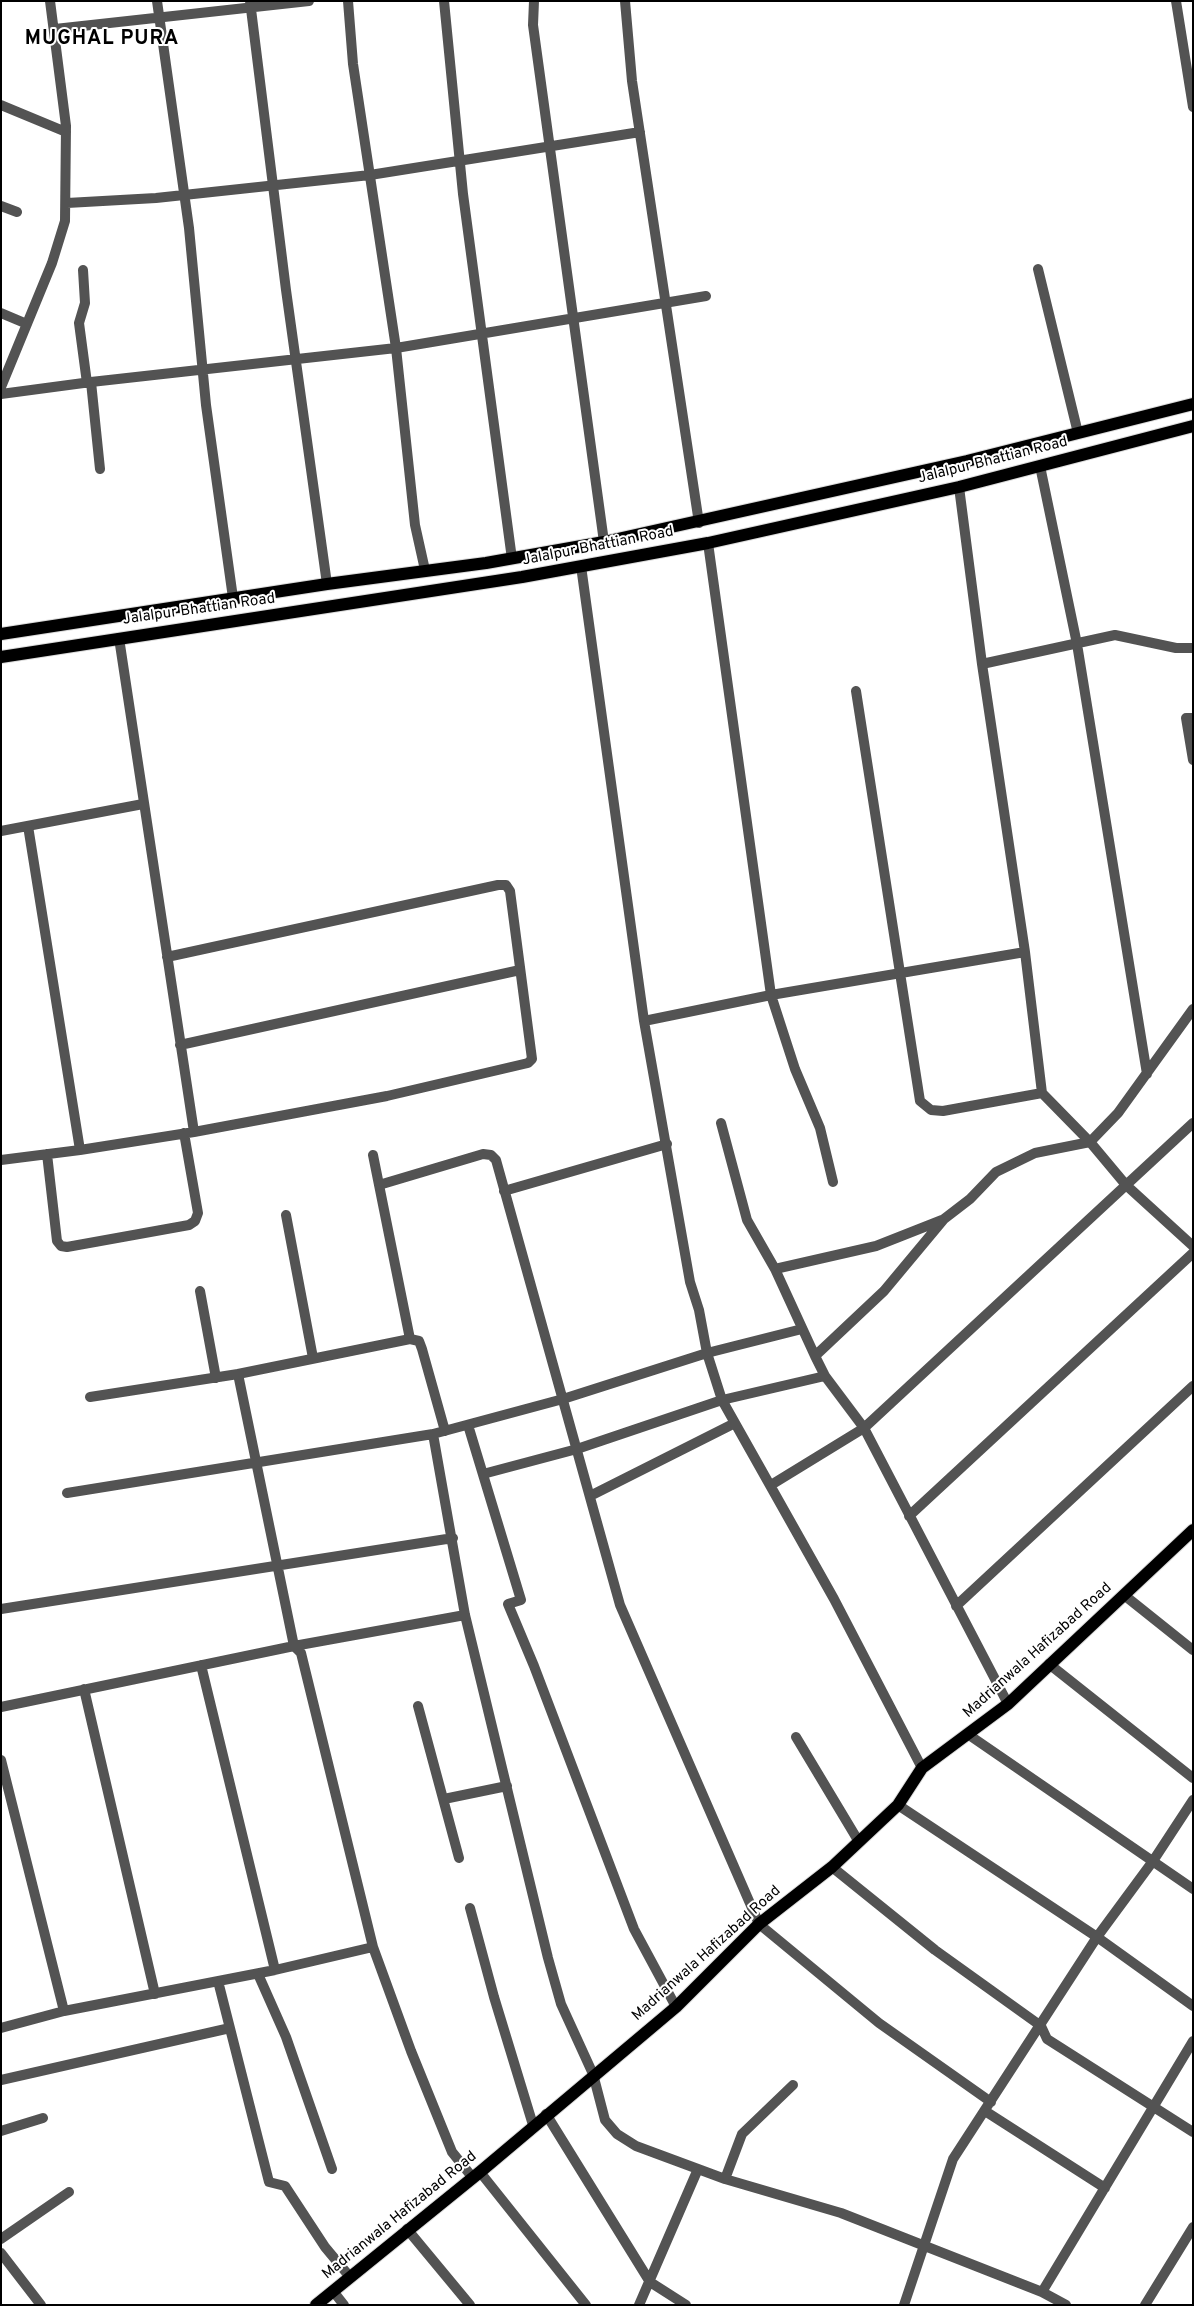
<!DOCTYPE html>
<style>
body{margin:0}
#map{position:relative;width:1194px;height:2306px;overflow:hidden;background:#fff;font-family:Overpass,sans-serif}
canvas{display:block}
.frame{position:absolute;inset:0;border:2px solid #000;pointer-events:none}
</style>
<div id="map">
<canvas width="1194" height="2306"></canvas>
<div class="frame"></div>
</div>
<script>
const ctx = document.querySelector('canvas').getContext('2d');
ctx.lineJoin = 'round';
function toPath(rows) {
  const path = new Path2D();
  for (const r of rows) {
    path.moveTo(r[0], r[1]);
    for (let i = 2; i < r.length; i += 2) path.lineTo(r[i], r[i + 1]);
  }
  return path;
}
function trace(path, color, width, dash) {
  ctx.strokeStyle = color;
  ctx.lineWidth = width;
  ctx.lineCap = dash ? 'butt' : 'round';
  ctx.setLineDash(dash || []);
  ctx.stroke(path);
}
function label(font, color, halo, rows, align = 'center') {
  ctx.font = font + ' Overpass,sans-serif';
  ctx.lineWidth = 4;
  ctx.setLineDash([]);
  ctx.textBaseline = 'middle';
  ctx.strokeStyle = halo;
  ctx.fillStyle = color;
  for (const [text, x, y, turn = 0] of rows) {
    ctx.save();
    ctx.translate(x, y);
    ctx.rotate((+turn || 0) * Math.PI / 180);
    ctx.textAlign = isNaN(turn) ? turn : align;
    if (halo) ctx.strokeText(text, 0, 0);
    ctx.fillText(text, 0, 0);
    ctx.restore();
  }
}
const primary = toPath([
 [1,634,327,584,486,563,604,542,967,461,1193,404],
 [1,657,522,577,708,543,959,487,1193,426],
 [316,2305,480,2172,676,2007,759,1924,832,1867,898,1805,922,1768,1008,1704,1193,1530]
]);
trace(primary, '#dbdbdb', 14);
trace(toPath([
 [157,1,189,228,206,405,233,598],
 [250,1,286,290,327,584],
 [348,1,353,64,396,348,415,525,425,570],
 [444,1,463,194,512,559],
 [534,1,533,25,604,542],
 [625,1,632,81,699,523],
 [1176,1,1193,107],
 [55,29,309,1],
 [1,105,66,132],
 [67,203,156,198,370,175,640,132],
 [1,206,17,212],
 [1038,269,1078,433],
 [83,270,85,303,79,323,87,383],
 [1,313,27,324],
 [91,382,100,469],
 [1,387,52,263,65,221,66,126,50,1],
 [1,394,91,382,396,348,706,296],
 [1040,466,1077,644,1147,1074],
 [959,487,982,664,1025,952,1042,1093,1090,1142,1126,1185,1193,1246],
 [708,543,771,995,795,1069,820,1128,833,1182],
 [581,566,644,1021,690,1282,699,1310,707,1353,722,1400,834,1599,922,1768],
 [119,638,194,1132],
 [982,664,1115,635,1176,648,1193,648],
 [856,691,920,1101,931,1110,943,1111,1042,1093],
 [1193,718,1186,718,1193,760],
 [28,826,80,1150],
 [1,831,143,804],
 [644,1021,771,995,1025,952],
 [180,1045,520,970],
 [721,1123,747,1220,775,1269,815,1356,825,1376,864,1428,1008,1704],
 [47,1154,57,1241,61,1246,67,1247,189,1225,195,1221,198,1213,184,1133],
 [373,1155,410,1339],
 [1,1160,80,1150,194,1132,387,1096,528,1063,532,1059,510,891,506,885,498,885,167,957],
 [379,1185,483,1154,491,1155,496,1160,620,1605,759,1924,879,2023,991,2102],
 [504,1191,667,1144],
 [286,1215,313,1358],
 [775,1269,876,1246,942,1220],
 [200,1291,216,1378],
 [815,1356,884,1291,944,1219,970,1199,996,1172,1035,1153,1090,1142,1118,1113,1193,1009],
 [238,1374,294,1646,301,1653,373,1947,411,2051,452,2152,473,2178],
 [90,1397,238,1374,410,1339,419,1341,422,1349,445,1431],
 [468,1425,521,1600,508,1604,534,1666,634,1929,676,2007],
 [433,1434,465,1615,548,1958,561,2004,593,2074,605,2120,617,2134,636,2146,725,2179,841,2213,1042,2292,1066,2305],
 [483,1474,577,1449,722,1400,825,1376],
 [771,1485,864,1428,1193,1123],
 [67,1493,433,1434,563,1399,707,1353,802,1329],
 [590,1496,735,1423],
 [909,1516,1193,1253],
 [1124,1595,1193,1650],
 [956,1606,1193,1386],
 [1,1609,453,1538],
 [1049,1664,1193,1778],
 [201,1665,275,1970],
 [84,1689,155,1994],
 [418,1706,459,1858],
 [1,1707,294,1646,465,1615],
 [969,1735,1193,1889],
 [796,1737,859,1842],
 [1,1760,64,2011],
 [444,1799,507,1786],
 [898,1805,1097,1937,1193,2006],
 [832,1867,935,1950,1041,2026,1047,2039,1193,2132],
 [470,1908,494,1997,533,2125],
 [258,1974,286,2037,332,2169],
 [218,1981,269,2182,285,2186,325,2247,350,2277],
 [1,2028,64,2011,275,1970,373,1947],
 [1,2080,230,2028],
 [985,2111,1105,2188],
 [546,2114,650,2282,686,2305],
 [1,2131,43,2118],
 [480,2172,586,2305],
 [725,2179,742,2134,793,2085],
 [407,2229,470,2305],
 [1,2239,69,2192],
 [1,2253,41,2305],
 [333,2291,344,2305],
 [1042,2292,1193,2041],
 [639,2305,698,2169],
 [904,2305,953,2159,1097,1937,1153,1861,1193,1800],
 [1145,2305,1193,2227]
]), '#535353', 10);
trace(primary, '#000', 12);
label('15px', '#000', '#fff', [
 ["Jalalpur Bhattian Road",993,461,-14],
 ["Jalalpur Bhattian Road",598,547,-11],
 ["Jalalpur Bhattian Road",199,610,-8],
 ["Madrianwala Hafizabad Road",1038,1651,-42],
 ["Madrianwala Hafizabad Road",707,1954,-42],
 ["Madrianwala Hafizabad Road",400,2216,-39]
]);
ctx.letterSpacing = '1px';
label('bold 20px', '#000', '#fff', [
 ["MUGHAL PURA",102,40]
]);
ctx.letterSpacing = '0px';
</script>
